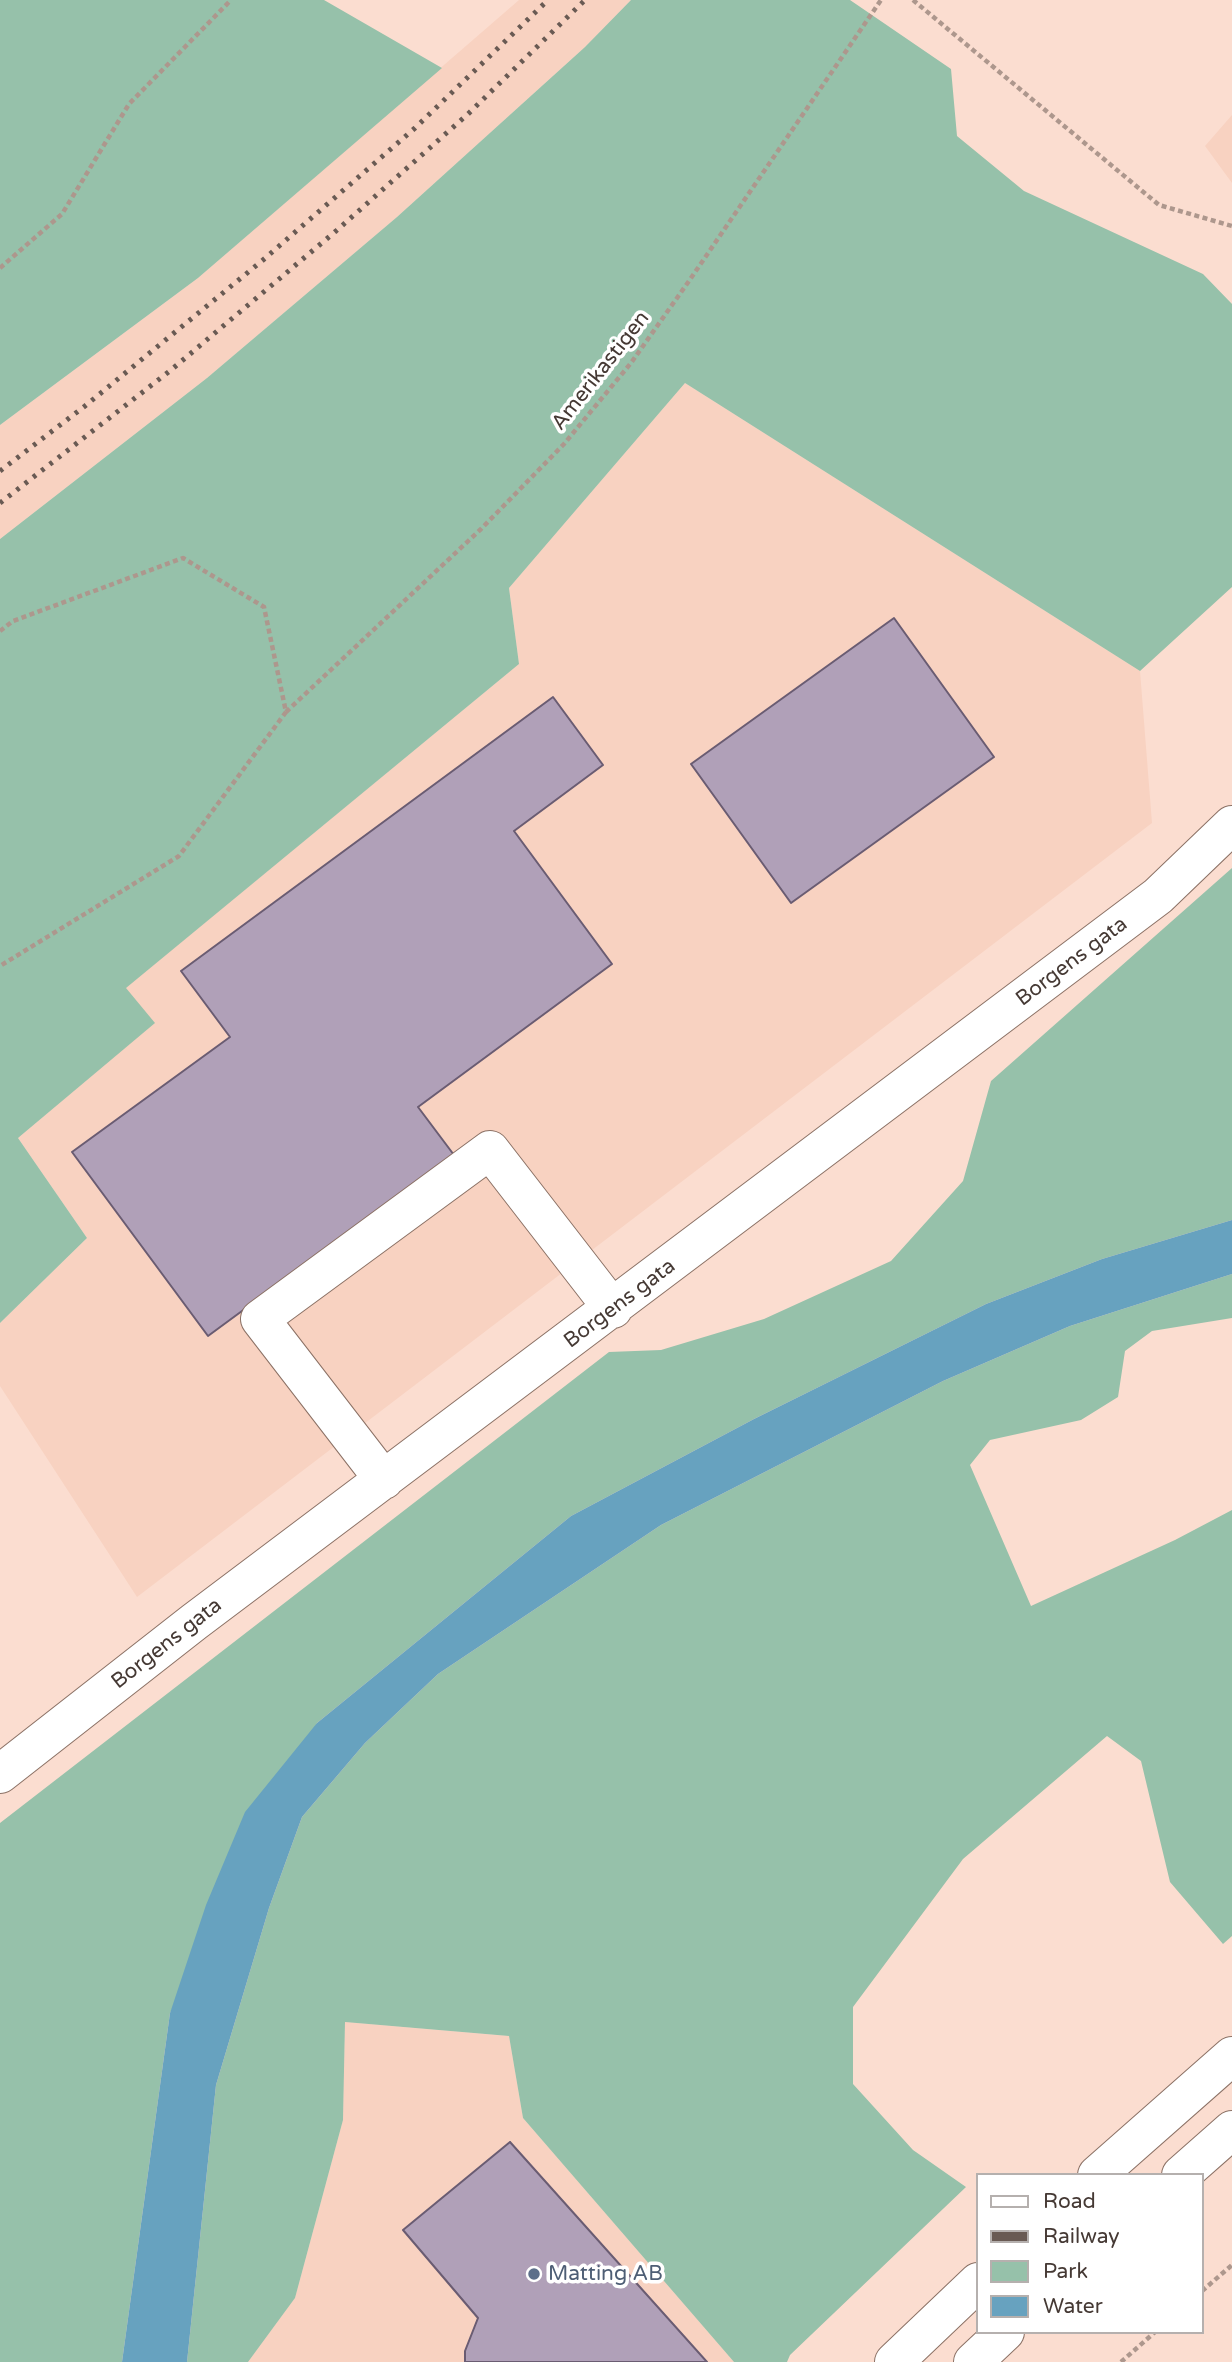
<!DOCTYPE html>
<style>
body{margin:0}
#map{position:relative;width:1232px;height:2362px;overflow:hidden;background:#fbddd0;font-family:"Varela Round",sans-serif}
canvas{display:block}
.legend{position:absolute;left:976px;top:2173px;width:228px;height:161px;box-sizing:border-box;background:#fff;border:2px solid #b5b0ae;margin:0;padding:9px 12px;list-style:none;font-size:21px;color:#453934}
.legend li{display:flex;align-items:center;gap:14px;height:35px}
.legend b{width:35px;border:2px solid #b5b0ae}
</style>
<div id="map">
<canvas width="1232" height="2362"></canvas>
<ul class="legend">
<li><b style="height:9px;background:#fff"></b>Road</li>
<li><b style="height:9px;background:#695a53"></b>Railway</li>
<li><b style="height:19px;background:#96c1aa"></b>Park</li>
<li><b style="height:19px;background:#67a2bf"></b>Water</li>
</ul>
</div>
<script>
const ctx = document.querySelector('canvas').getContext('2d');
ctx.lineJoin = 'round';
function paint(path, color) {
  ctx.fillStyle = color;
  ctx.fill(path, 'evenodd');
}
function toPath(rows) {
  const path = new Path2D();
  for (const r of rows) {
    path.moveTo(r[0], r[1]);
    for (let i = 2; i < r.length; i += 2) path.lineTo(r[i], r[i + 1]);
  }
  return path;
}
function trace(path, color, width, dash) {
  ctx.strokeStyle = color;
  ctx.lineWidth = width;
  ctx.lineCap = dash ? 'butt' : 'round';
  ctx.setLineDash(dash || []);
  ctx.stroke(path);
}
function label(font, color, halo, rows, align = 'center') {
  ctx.font = font + ' "Varela Round",sans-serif';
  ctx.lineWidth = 7;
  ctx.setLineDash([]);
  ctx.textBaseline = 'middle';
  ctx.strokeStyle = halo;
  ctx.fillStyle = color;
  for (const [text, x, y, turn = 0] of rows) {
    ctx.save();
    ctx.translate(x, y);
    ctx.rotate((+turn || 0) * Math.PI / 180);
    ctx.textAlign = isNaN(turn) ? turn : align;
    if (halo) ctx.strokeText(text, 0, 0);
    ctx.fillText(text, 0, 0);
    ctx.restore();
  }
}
paint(toPath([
 [519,0,631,0,585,47,397,217,207,378,0,539,0,425,198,278],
 [1232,115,1232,183,1205,146],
 [685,383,1140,671,1152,823,137,1597,0,1386,0,1323,87,1238,18,1138,154,1023,125,988,519,664,509,588],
 [345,2022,509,2036,523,2118,734,2362,248,2362,295,2298,343,2120]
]), '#f8d2c1');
paint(toPath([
 [0,0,324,0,442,68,198,278,0,425],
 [631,0,850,0,951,69,957,136,1024,191,1203,274,1232,304,1232,587,1140,671,685,383,509,588,519,664,126,988,155,1023,18,1138,87,1238,0,1323,0,539,207,378,397,217,585,47],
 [1232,868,1232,1220,1102,1259,986,1304,754,1419,571,1516,317,1723,170,2013,122,2362,0,2362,0,1823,609,1352,661,1350,764,1319,891,1261,963,1181,991,1081],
 [1232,1274,1232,1318,1152,1331,1125,1351,1118,1397,1081,1420,990,1440,970,1465,1031,1606,1175,1540,1232,1510,1232,1936,1223,1944,1170,1882,1141,1761,1107,1736,963,1859,853,2007,853,2084,913,2150,966,2187,790,2355,787,2362,734,2362,523,2118,509,2036,345,2022,343,2120,295,2298,248,2362,187,2362,216,2085,269,1908,302,1817,365,1743,438,1674,661,1525,943,1381,1070,1326]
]), '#96c1aa');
paint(toPath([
 [1232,1220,1232,1274,1070,1326,943,1381,661,1525,438,1674,365,1743,302,1817,269,1908,216,2085,187,2362,122,2362,170,2013,206,1905,245,1812,317,1723,571,1516,754,1419,986,1304,1102,1259]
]), '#67a2bf');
const building = toPath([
 [894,618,994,757,791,903,691,764,894,618],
 [553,697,603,765,514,831,612,964,418,1107,454,1155,208,1336,72,1152,230,1037,181,971,553,697],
 [510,2142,707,2362,465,2362,465,2351,478,2318,403,2230,510,2142]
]);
paint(building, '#b0a0b8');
trace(building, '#6a5c72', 2);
const minor = toPath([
 [384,1480,260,1319,490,1150,613,1309],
 [0,1774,194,1622,1158,896,1232,825]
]);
const highway = toPath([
 [1097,2175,1232,2056],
 [1181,2175,1232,2130],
 [894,2362,978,2282],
 [973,2362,1005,2332]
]);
trace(minor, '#8b7165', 40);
trace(highway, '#8b7165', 40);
trace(toPath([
 [913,0,1159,205,1232,226],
 [0,268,62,214,129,104,231,0],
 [0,631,13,621,183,558,264,607,286,712,179,856,0,966],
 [286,712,481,529,564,444,631,363,689,281,881,0],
 [1202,2291,1232,2265],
 [1121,2362,1155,2332]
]), '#ad978d', 4.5, [5, 3.5]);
trace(minor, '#fff', 38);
trace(highway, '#fff', 38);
trace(toPath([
 [0,471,85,406,263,260,415,128,548,0],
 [0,503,171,370,336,231,468,114,585,0]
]), '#695a53', 5, [3.5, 7]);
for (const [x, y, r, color] of [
 [534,2274,7,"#5c6f8a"]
]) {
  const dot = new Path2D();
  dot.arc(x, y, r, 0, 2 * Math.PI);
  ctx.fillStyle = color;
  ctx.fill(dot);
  trace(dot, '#fff', 2.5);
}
label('21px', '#453934', '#fff', [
 ["Amerikastigen",601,371,-52],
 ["Borgens gata",1072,962,-37],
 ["Borgens gata",620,1304,-37],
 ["Borgens gata",167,1644,-38]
]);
label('21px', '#4e5e75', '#fff', [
 ["Matting AB",548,2274]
], 'left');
</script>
